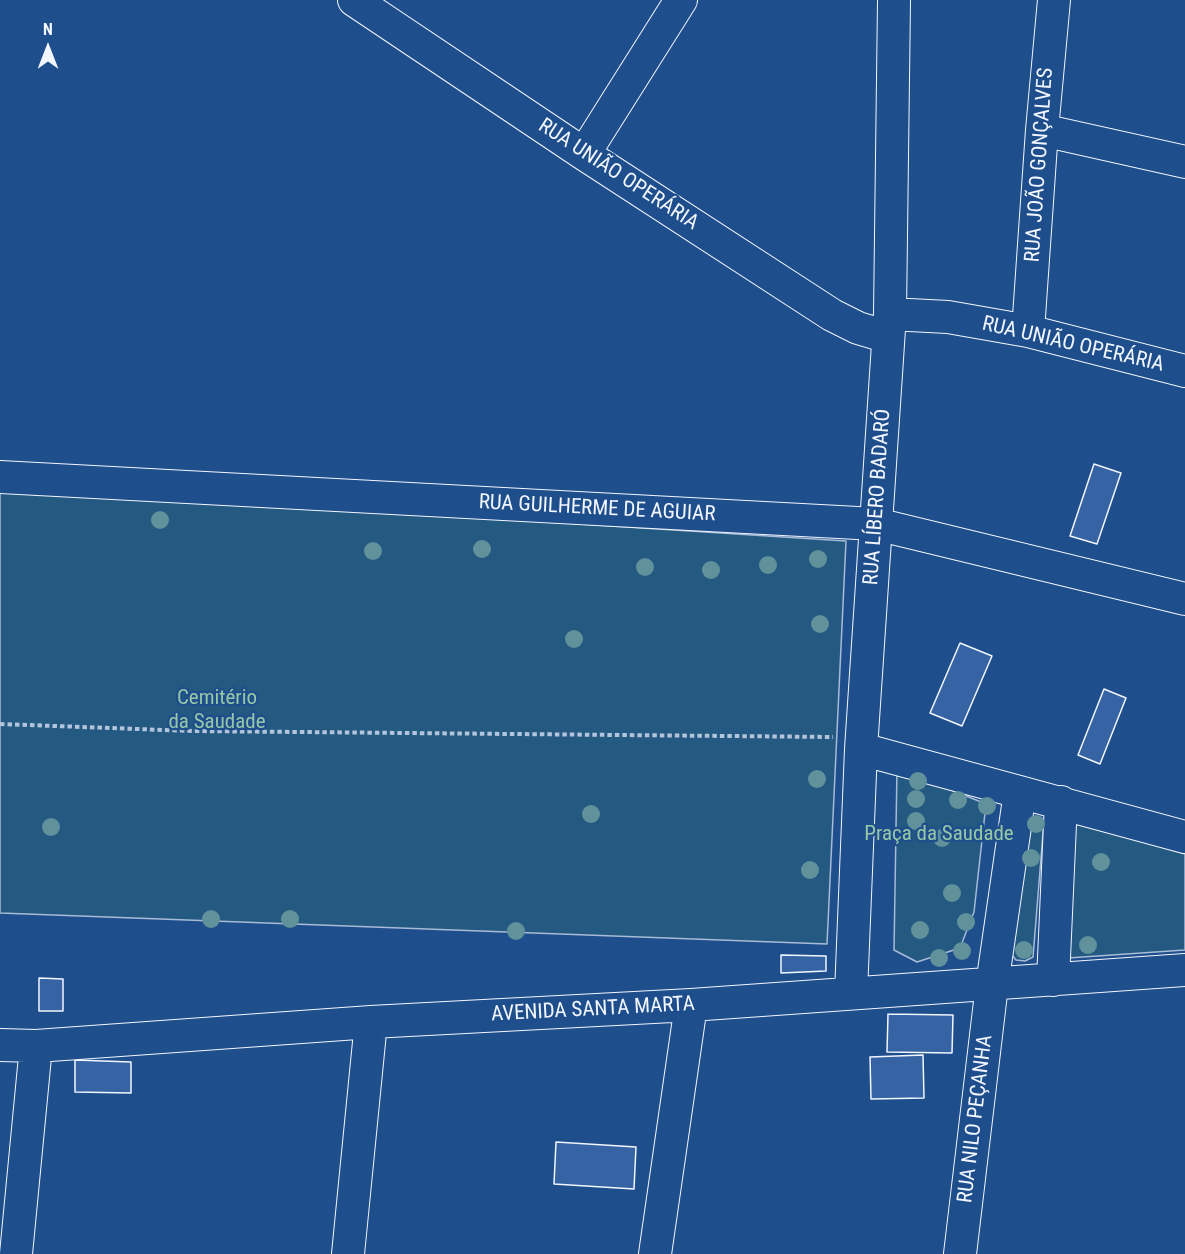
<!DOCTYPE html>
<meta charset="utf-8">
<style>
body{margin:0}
#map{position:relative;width:1185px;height:1254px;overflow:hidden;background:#1f4e8c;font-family:"Roboto Condensed",sans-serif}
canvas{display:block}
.north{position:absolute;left:18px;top:18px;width:60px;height:60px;-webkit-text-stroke:4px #1f4e8c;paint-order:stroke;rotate:0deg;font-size:16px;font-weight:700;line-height:24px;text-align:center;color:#f2f6ff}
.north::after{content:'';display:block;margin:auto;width:21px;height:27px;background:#f2f6ff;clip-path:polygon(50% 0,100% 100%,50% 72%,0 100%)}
</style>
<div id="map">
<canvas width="1185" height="1254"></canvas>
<div class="north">N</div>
</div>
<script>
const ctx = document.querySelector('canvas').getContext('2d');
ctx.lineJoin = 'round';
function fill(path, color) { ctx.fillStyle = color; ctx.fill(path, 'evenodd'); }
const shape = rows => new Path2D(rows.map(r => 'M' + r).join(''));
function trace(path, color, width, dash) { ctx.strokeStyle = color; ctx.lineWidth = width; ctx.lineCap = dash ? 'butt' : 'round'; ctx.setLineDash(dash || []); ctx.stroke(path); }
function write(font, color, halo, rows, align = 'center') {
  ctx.font = font + ' "Roboto Condensed",sans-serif'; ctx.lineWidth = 4.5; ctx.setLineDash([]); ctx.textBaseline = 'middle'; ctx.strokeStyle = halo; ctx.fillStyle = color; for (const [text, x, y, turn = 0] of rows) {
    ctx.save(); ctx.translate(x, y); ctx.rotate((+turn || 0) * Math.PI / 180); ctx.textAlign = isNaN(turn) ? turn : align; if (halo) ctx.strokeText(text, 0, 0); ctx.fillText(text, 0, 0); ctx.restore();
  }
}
const green = shape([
 [0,487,846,541,827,944,0,913,0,487],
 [897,768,986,804,974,912,960,948,917,962,894,950,897,768],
 [1027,816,1040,817,1044,821,1033,957,1025,961,1016,960,1012,955,1027,816],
 [1074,820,1185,854,1185,950,1068,958,1074,820]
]);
const building = shape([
 [1094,464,1121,473,1097,544,1070,536,1094,464],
 [960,643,992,656,962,726,930,713,960,643],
 [1104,689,1126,698,1100,764,1078,755,1104,689],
 [781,955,826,956,826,971,781,973,781,955],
 [39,978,63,979,63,1011,39,1011,39,978],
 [888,1014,953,1015,952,1053,887,1052,888,1014],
 [923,1055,924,1098,871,1099,870,1057,923,1055],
 [75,1060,131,1062,131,1093,75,1092,75,1060],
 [556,1142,636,1147,634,1189,554,1184,556,1142]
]);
const path = shape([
 [0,724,192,731,833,737]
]);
const minor = shape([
 [354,0,584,154,832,315,858,328,888,337],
 [1042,130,1185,162],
 [584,154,681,0],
 [890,314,948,317,1028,331,1185,371],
 [1028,331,1042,130,1054,0],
 [0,477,876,524,1185,599],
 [861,749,1185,837],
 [1053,980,1061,802],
 [851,993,861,749,890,314,894,0],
 [0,1045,36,1046,371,1022,691,1005,1185,970],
 [16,1254,36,1046],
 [348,1254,371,1022],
 [655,1254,691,1005],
 [960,1254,992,985,1020,792]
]);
const trees = [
 [160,520],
 [482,549],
 [373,551],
 [818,559],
 [768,565],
 [645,567],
 [711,570],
 [820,624],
 [574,639],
 [817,779],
 [918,781],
 [916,799],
 [958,800],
 [987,806],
 [591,814],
 [916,821],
 [1036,824],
 [51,827],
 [942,838],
 [1031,858],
 [1101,862],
 [810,870],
 [952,893],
 [211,919],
 [290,919],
 [966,922],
 [920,930],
 [516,931],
 [1088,945],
 [1024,950],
 [962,951],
 [939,958]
];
const streetNames = [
 ["RUA JOÃO GONÇALVES",1040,165,-86],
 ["RUA UNIÃO OPERÁRIA",618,175,33],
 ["RUA UNIÃO OPERÁRIA",1073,345,13],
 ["RUA LÍBERO BADARÓ",878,497,-86],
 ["RUA GUILHERME DE AGUIAR",597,509,3],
 ["AVENIDA SANTA MARTA",593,1010,-3],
 ["RUA NILO PEÇANHA",976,1119,-83]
];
const parkNames = [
 ["Cemitério",217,699],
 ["da Saudade",217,723],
 ["Praça da Saudade",939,835]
];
fill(green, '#245a82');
trace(green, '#a8bbd7', 1.5);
fill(building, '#3563a3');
trace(building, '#f2f6ff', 1.5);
trace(minor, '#f2f6ff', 34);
trace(path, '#b3c4dc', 4, [4.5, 3]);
trace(minor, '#1f4e8c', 32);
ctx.fillStyle = '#61919a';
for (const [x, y] of trees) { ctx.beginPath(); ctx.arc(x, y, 9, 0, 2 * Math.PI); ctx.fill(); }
write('21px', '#f2f6ff', '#1f4e8c', streetNames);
write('21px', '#97c8a6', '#1f4e8c', parkNames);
</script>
